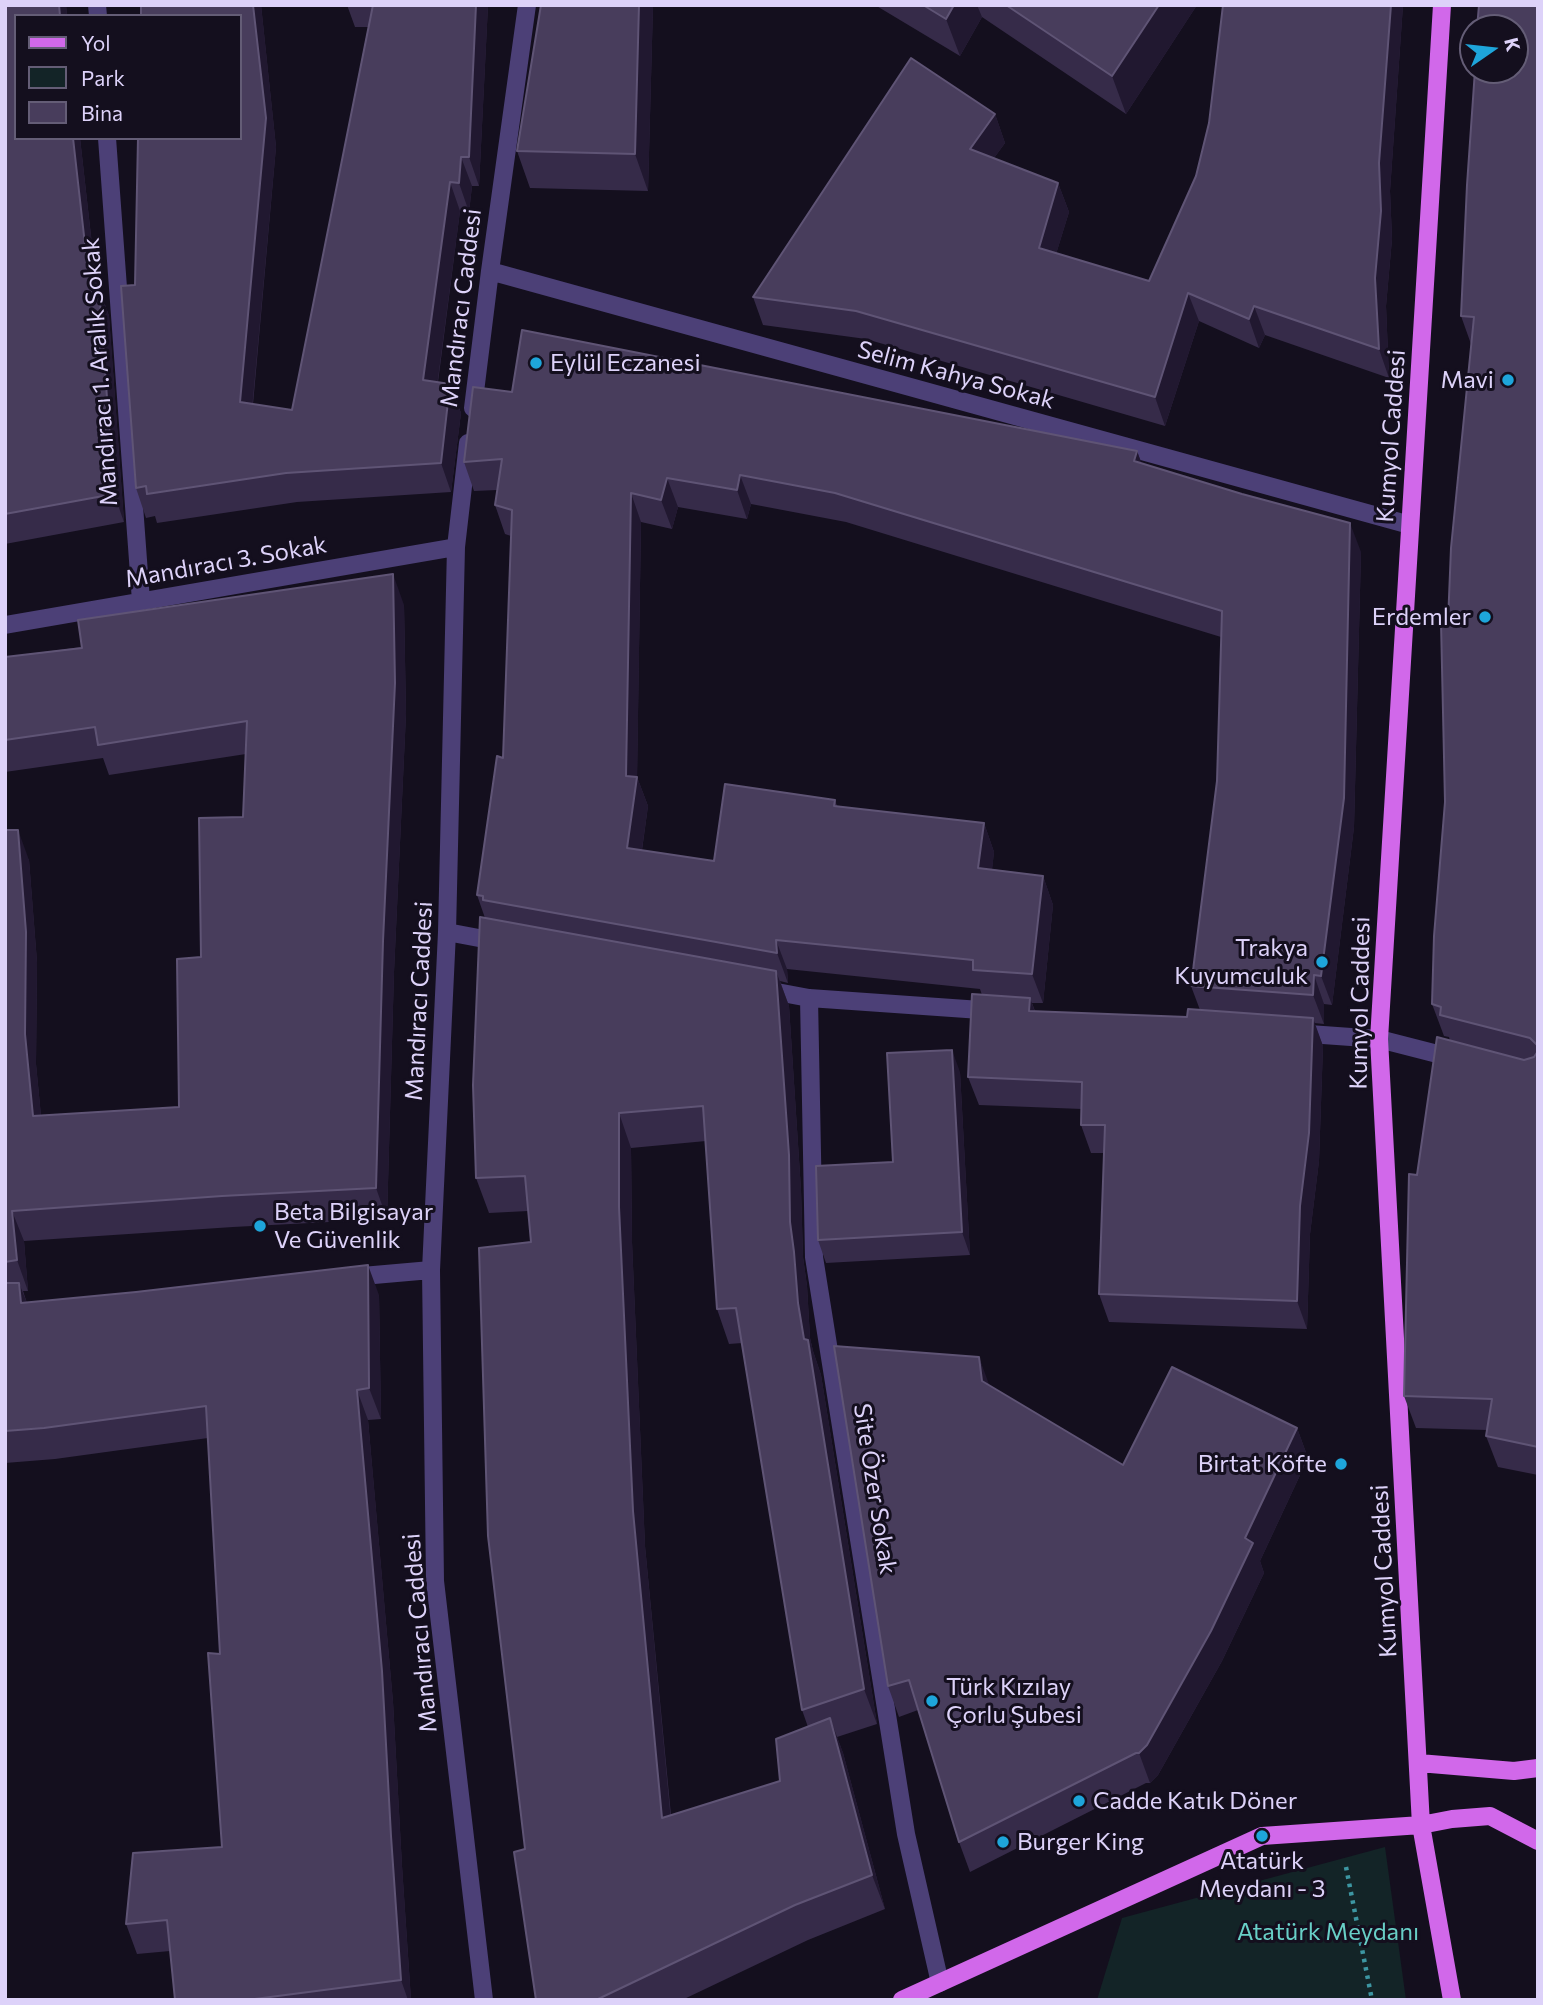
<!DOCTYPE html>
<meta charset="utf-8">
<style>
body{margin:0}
#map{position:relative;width:1543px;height:2005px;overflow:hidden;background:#140f1e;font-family:Commissioner,sans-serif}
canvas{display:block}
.frame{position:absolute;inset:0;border:7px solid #ddd2f9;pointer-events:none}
.legend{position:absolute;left:14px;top:14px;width:228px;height:126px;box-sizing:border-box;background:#140f1e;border:2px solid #645d76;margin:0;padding:9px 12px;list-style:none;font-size:21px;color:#ddd2f9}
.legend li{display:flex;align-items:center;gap:14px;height:35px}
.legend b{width:35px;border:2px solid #645d76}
.north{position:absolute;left:1459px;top:14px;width:70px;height:70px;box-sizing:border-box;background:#140f1e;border:2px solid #645d76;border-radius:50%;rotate:76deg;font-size:19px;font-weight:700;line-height:28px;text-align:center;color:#ddd2f9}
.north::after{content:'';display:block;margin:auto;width:24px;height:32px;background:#1ea5da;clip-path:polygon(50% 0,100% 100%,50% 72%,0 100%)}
</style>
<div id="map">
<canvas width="1543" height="2005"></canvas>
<div class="frame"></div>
<ul class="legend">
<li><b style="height:9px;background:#d168ea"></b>Yol</li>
<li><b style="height:19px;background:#132427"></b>Park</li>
<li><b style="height:19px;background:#483d5c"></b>Bina</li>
</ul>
<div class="north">K</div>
</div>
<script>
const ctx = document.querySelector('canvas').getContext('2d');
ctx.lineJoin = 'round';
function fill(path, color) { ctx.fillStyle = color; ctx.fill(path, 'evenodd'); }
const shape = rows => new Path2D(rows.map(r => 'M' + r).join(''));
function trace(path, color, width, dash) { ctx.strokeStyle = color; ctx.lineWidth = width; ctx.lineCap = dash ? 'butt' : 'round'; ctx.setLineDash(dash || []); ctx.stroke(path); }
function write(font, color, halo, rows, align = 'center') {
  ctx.font = font + ' Commissioner,sans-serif'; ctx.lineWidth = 6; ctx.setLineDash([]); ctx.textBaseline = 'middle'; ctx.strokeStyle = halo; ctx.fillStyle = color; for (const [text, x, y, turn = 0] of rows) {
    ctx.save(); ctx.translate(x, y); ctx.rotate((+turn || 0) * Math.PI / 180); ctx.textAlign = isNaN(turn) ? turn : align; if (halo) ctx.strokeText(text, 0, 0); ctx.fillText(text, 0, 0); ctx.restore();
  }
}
const green = shape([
 [1385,1847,1406,2000,1097,2000,1122,1918]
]);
const path = shape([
 [1346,1867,1372,2000]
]);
const minor = shape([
 [97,5,98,16],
 [107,138,141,601],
 [490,271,1410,525],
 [473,408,490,271,527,5],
 [468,443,456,547,447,932,431,1270,435,1581,484,2000],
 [5,625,456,547],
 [447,932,500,942],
 [761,989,809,998,995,1011],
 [809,998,814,1257,906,1834,940,1983],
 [1295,1033,1379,1039,1457,1059],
 [351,1277,431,1270]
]);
const major = shape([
 [1442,5,1379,1039,1421,1825,1452,2000],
 [1419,1763,1514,1771,1538,1768],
 [902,2000,1262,1836,1421,1825,1452,1819,1490,1816,1538,1841]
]);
const wall = shape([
 [5,5,66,5,67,16,16,138,80,138,97,289,99,288,109,316,124,522,5,544],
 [141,5,261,5,276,147,253,404,292,410,368,27,355,27,347,5,488,5,479,186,472,186,469,212,460,211,438,382,450,384,461,413,451,492,297,502,157,523,155,516,146,518,136,488,135,285],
 [541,5,653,5,648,191,530,188,517,151],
 [875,5,1197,5,1126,114,982,17,960,56],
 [1223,5,1403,5,1390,191,1392,239,1386,306,1389,378,1265,335,1259,348,1199,321,1165,426,866,339,763,325,753,297,995,114,1005,143,994,158,1058,183,1069,212,1056,254,1149,281,1196,176,1209,123],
 [1538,5,1538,1475,1498,1467,1486,1436,1487,1430,1416,1428,1404,1396,1417,1175,1450,1041,1449,1037,1444,1036,1432,1004,1445,802,1448,622,1471,344,1461,316],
 [512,392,1137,451,1141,463,1361,552,1354,827,1332,1005,1324,1004,1324,1024,1314,1023,1323,1046,1319,1161,1310,1234,1307,1329,1109,1322,1099,1294,1104,1153,1091,1153,1081,1125,1082,1109,979,1105,968,1077,982,995,980,989,787,969,788,983,780,981,789,1006,801,1190,803,1257,807,1286,810,1338,813,1351,821,1375,877,1724,837,1737,843,1753,885,1909,808,1940,682,2000,536,2000,525,1849,531,1242,528,1211,489,1213,476,1178,485,918,477,895,503,758,511,536,505,534,495,505,497,490,474,491,464,462],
 [751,504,846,522,1221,637,1217,781,1191,986,1200,1010,1187,1017,1035,1011,1032,1003,1043,1003,1053,905,1043,876,992,869,994,852,984,823,837,806,835,800,714,861,642,850,648,806,637,777,641,522,672,529,678,507,747,519],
 [706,1141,717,1309,729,1344,742,1343,802,1710,808,1727,780,1781,671,1815,645,1546,632,1242,631,1148],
 [404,605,406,714,394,972,387,1219,233,1227,24,1241,28,1291,23,1291,27,1303,379,1295,381,1419,368,1420,393,1702,402,1866,411,2000,175,2000,170,1951,137,1954,126,1924,222,1847,220,1654,208,1438,55,1459,5,1463,5,830,29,860,37,962,36,1064,41,1116,179,1107,201,957,243,817,246,754,109,775,103,758,5,772,5,657],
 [960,1072,970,1255,826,1263,818,1240,893,1162],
 [979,1357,988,1385,1123,1465,1297,1428,1308,1458,1260,1561,1264,1573,1222,1661,1158,1775,1150,1783,1146,1783,970,1872,959,1842,918,1710,899,1717,888,1686]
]);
const shadedWall = shape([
 [59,5,66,5,67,16,60,16],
 [253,5,261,5,276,147,250,431,240,402],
 [476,5,488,5,479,186,469,157],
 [639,5,653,5,648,191,635,154],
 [954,5,977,5,982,17,960,56,946,19],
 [1159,5,1197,5,1126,114,1112,76],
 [1391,5,1403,5,1390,191,1392,239,1386,306,1389,378,1379,349,1375,278,1379,163],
 [995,114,1005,143,980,177,970,149],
 [73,138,80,138,100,317,90,289],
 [461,157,472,186,469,212,459,183],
 [450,182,460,211,434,409,423,380],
 [1058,183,1069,212,1049,277,1039,248],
 [99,288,109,316,124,522,114,494],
 [1188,293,1199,321,1165,426,1155,397],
 [1254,306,1265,335,1259,348,1249,319],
 [450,384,461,413,451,492,441,463],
 [1137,451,1148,480,1134,461],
 [740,475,751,504,747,519,737,490],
 [667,478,678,507,672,529,661,500],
 [631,493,641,522,637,783,637,777,648,806,638,877,627,848,626,776],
 [1350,523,1361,552,1354,827,1332,1005,1321,976],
 [393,574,404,605,406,714,394,972,387,1219,376,1188],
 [984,823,994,852,989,897,978,868],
 [18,830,29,860,37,962,36,1064,44,1147,33,1116,25,1034],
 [1043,876,1053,905,1043,1003,1032,974],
 [776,940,787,969,788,983,777,953],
 [776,971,789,1006,801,1190,803,1257,807,1286,810,1338,813,1351,821,1375,877,1724,864,1689,798,1303,790,1222],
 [1314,975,1324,1004,1324,1024,1313,995],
 [1030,998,1040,1026,1029,1011],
 [1313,1018,1323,1046,1319,1161,1310,1234,1307,1329,1297,1301,1300,1206],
 [952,1050,960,1072,970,1255,962,1232],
 [619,1113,631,1148,632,1242,645,1546,674,1853,662,1818,633,1511,619,1207],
 [12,1211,24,1241,28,1291,17,1260],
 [368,1265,379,1295,381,1419,369,1388],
 [19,1283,31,1313,21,1303],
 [979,1357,990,1387,982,1381],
 [357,1390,368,1420,393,1702,402,1866,411,2000,408,2000,401,1980],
 [1297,1428,1308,1458,1260,1561,1264,1573,1222,1661,1158,1775,1150,1783,1139,1753,1245,1538],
 [830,1718,843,1753,885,1909,872,1875]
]);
const building = shape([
 [5,5,59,5,60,16,16,16,16,138,73,138,90,289,99,288,114,494,5,514,5,5],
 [141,5,253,5,266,118,240,402,292,410,373,5,476,5,469,157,461,157,459,183,450,182,423,380,450,384,441,463,286,473,147,494,146,486,136,488,121,286,135,285,138,138,240,138,240,16,141,16,141,5],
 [541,5,639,5,635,154,517,151,541,5],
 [923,5,954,5,946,19,923,5],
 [1006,5,1159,5,1112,76,1006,5],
 [1223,5,1391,5,1379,163,1381,211,1375,278,1379,349,1254,306,1249,319,1188,293,1155,397,856,311,753,297,911,58,995,114,970,149,1058,183,1039,248,1149,281,1196,176,1209,123,1223,5],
 [1479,5,1538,5,1538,1447,1486,1436,1492,1399,1404,1396,1409,1174,1417,1175,1437,1037,1524,1060,1534,1057,1538,1051,1537,1045,1530,1038,1440,1015,1441,1007,1432,1004,1434,936,1445,802,1441,622,1448,622,1451,548,1474,317,1461,316,1467,185,1475,70,1515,70,1515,28,1477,28,1479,5],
 [522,330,1137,451,1134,461,1242,494,1350,523,1344,798,1321,976,1314,975,1313,995,1191,986,1217,781,1222,611,835,493,740,475,737,490,667,478,661,500,631,493,626,776,637,777,627,848,714,861,725,784,835,800,834,806,984,823,978,868,1043,876,1032,974,973,970,973,960,776,940,777,953,483,900,483,896,477,895,497,756,503,758,512,510,495,505,502,459,464,462,473,387,512,392,522,330],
 [393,574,395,683,383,941,376,1188,222,1196,12,1211,17,1260,5,1262,5,830,18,830,26,932,25,1034,33,1116,179,1107,177,959,201,957,199,818,243,817,247,721,98,745,95,727,5,740,5,657,82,648,78,620,393,574],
 [480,917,776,971,789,1155,790,1222,794,1252,798,1303,804,1339,808,1340,864,1689,802,1710,736,1308,717,1309,703,1106,619,1113,619,1207,633,1511,662,1818,780,1781,776,1739,830,1718,872,1875,795,1905,596,2000,536,2000,514,1852,525,1849,488,1536,479,1248,531,1242,525,1176,476,1178,473,1085,480,917],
 [972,994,1030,998,1029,1011,1187,1017,1188,1009,1313,1018,1309,1133,1300,1206,1297,1301,1099,1294,1105,1125,1081,1125,1082,1082,968,1077,972,994],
 [952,1050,962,1232,818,1240,816,1166,893,1162,887,1053,952,1050],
 [368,1265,369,1388,357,1390,382,1671,391,1836,401,1980,247,2000,175,2000,167,1920,126,1924,133,1853,222,1847,208,1653,220,1654,206,1406,44,1428,5,1431,5,1283,19,1283,21,1303,136,1292,368,1265],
 [834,1346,979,1357,982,1381,1123,1465,1172,1367,1297,1428,1245,1538,1253,1543,1211,1631,1147,1745,1139,1753,1136,1753,959,1842,909,1680,888,1686,834,1346]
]);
const markers = [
 [536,363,7,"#1ea5da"],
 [1508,380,7,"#1ea5da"],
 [1485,617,7,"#1ea5da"],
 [1322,962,7,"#1ea5da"],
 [260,1226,7,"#1ea5da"],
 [1341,1464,7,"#1ea5da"],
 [932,1701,7,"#1ea5da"],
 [1079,1801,7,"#1ea5da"],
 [1262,1836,7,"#1ea5da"],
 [1003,1842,7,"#1ea5da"]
];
const streetNames = [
 ["Mandıracı Caddesi",461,308,-83],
 ["Mandıracı 1. Aralık Sokak",100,372,-94],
 ["Selim Kahya Sokak",956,375,15],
 ["Kumyol Caddesi",1391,436,-86],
 ["Mandıracı 3. Sokak",226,562,-10],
 ["Mandıracı Caddesi",419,1001,-87],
 ["Kumyol Caddesi",1360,1003,-89],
 ["Site Özer Sokak",875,1489,81],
 ["Kumyol Caddesi",1384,1571,-93],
 ["Mandıracı Caddesi",420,1633,-95]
];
const poiNames = [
 ["Eylül Eczanesi",550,363],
 ["Mavi",1494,380,"right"],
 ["Erdemler",1471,617,"right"],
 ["Trakya",1308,948,"right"],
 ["Kuyumculuk",1308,976,"right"],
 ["Beta Bilgisayar",274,1212],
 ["Ve Güvenlik",274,1240],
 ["Birtat Köfte",1327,1464,"right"],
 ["Türk Kızılay",946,1687],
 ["Çorlu Şubesi",946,1715],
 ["Cadde Katık Döner",1093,1801],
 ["Burger King",1017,1842],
 ["Atatürk",1262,1861,"center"],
 ["Meydanı - 3",1262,1889,"center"]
];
const parkNames = [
 ["Atatürk Meydanı",1328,1932]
];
fill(green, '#132427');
trace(path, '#3d96a2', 4.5, [3.5, 5]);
trace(minor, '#4c4077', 18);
trace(major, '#d168ea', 18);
fill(wall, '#362b49');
fill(shadedWall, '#211830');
fill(building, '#483d5c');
trace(building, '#5f5475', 2);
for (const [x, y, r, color] of markers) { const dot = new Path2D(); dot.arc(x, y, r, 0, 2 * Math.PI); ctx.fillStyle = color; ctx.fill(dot); trace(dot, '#140f1e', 2.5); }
write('24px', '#ddd2f9', '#140f1e', streetNames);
write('24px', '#ddd2f9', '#140f1e', poiNames, 'left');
write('24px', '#68cfc7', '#140f1e', parkNames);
</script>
